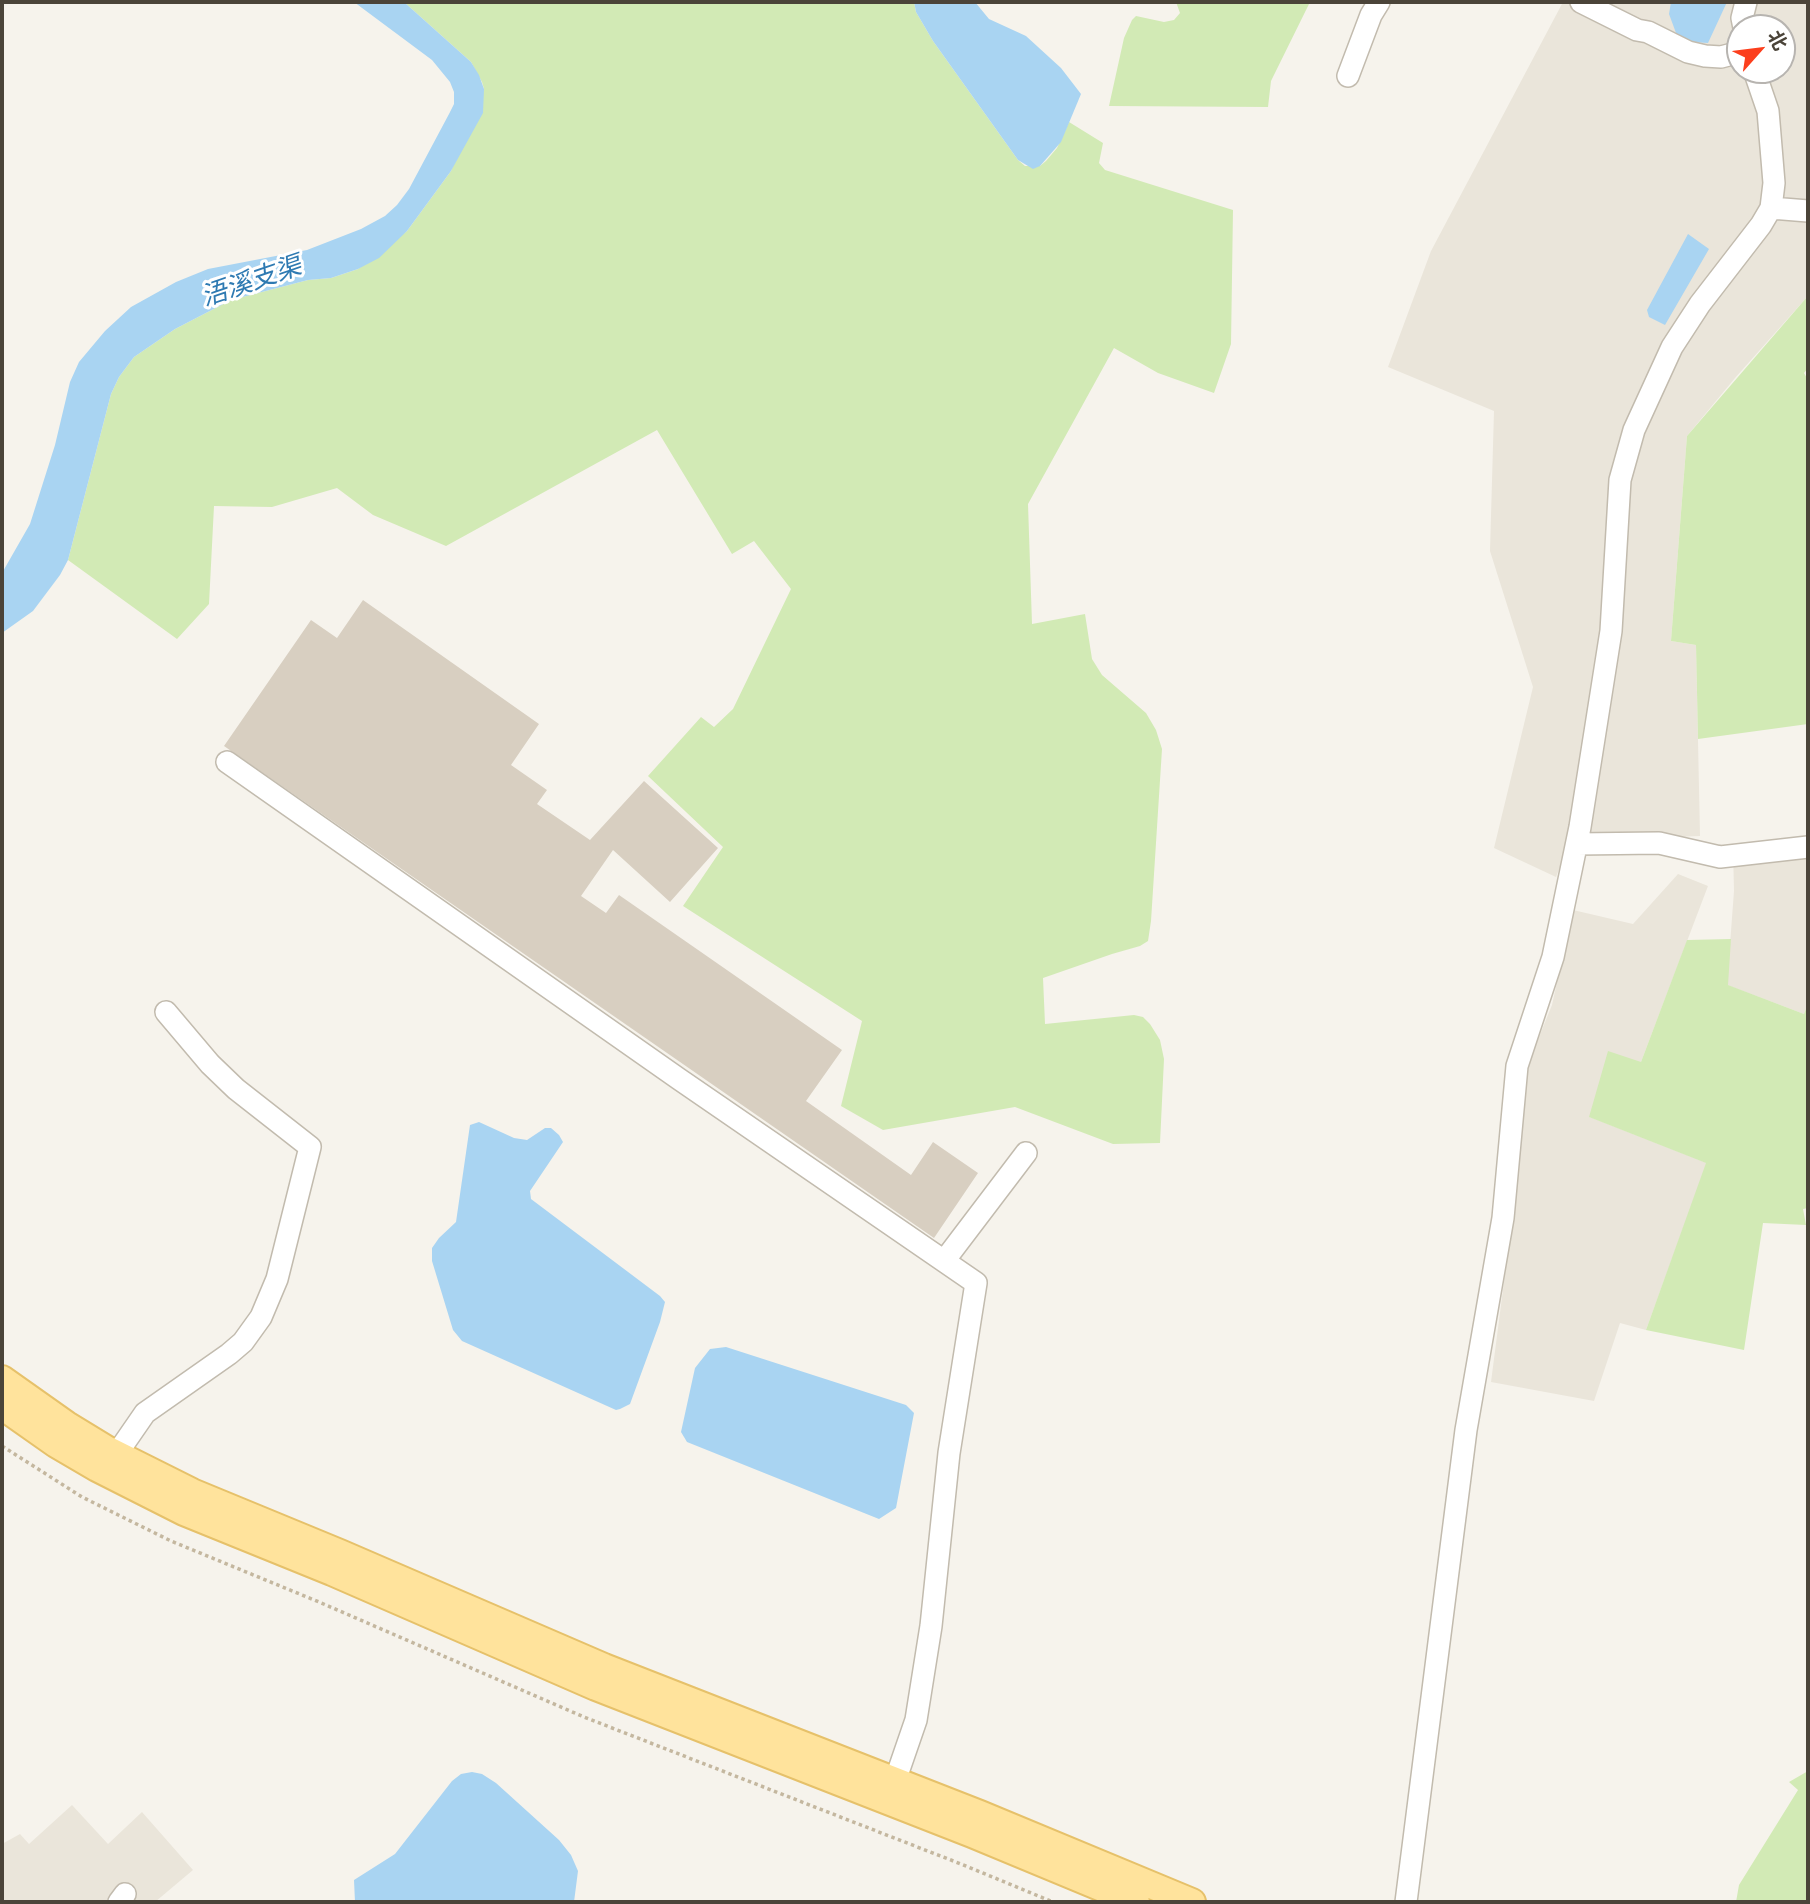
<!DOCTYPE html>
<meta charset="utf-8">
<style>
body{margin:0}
#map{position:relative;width:1810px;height:1904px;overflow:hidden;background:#f6f3ec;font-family:"Exo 2","Noto Sans SC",sans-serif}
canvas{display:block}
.frame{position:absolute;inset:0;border:4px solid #4b4439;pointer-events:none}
.north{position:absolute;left:1726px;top:14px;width:70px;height:70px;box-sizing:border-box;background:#fff;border:2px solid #b7b4b0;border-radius:50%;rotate:62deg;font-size:19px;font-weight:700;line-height:28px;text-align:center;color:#4b4439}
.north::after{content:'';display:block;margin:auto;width:24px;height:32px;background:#fc3f1d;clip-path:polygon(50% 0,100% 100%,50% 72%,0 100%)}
</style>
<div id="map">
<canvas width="1810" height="1904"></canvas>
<div class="frame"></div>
<div class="north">北</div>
</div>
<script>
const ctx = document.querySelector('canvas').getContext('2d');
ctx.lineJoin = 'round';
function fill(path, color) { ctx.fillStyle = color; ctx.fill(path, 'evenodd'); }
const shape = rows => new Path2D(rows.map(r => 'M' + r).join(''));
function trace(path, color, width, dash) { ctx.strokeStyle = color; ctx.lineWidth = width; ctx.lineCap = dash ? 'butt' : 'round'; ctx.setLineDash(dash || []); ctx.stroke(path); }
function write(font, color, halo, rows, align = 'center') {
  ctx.font = font + ' "Exo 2","Noto Sans SC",sans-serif'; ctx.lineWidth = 6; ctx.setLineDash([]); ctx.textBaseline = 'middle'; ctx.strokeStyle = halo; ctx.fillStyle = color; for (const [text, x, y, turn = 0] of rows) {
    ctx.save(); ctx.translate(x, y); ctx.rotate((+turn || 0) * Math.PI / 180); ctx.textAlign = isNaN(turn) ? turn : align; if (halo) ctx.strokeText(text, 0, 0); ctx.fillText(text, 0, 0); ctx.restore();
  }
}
const residential = shape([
 [1563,2,1808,2,1808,298,1807,297,1735,378,1687,436,1671,641,1696,645,1700,836,1570,841,1556,877,1494,848,1533,687,1490,551,1494,411,1388,367,1431,251],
 [1740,28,1782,28,1782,70,1740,70],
 [1808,840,1808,1003,1804,1014,1727,985,1734,891,1733,849],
 [1678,874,1708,886,1641,1062,1590,1117,1707,1163,1646,1330,1620,1323,1594,1401,1491,1382,1515,1197,1526,1069,1552,1005,1573,910,1633,924],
 [72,1805,108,1844,142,1812,193,1870,155,1902,2,1902,2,1844,20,1834,29,1844]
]);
const green = shape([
 [404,2,914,2,916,12,933,41,1018,160,1025,166,1040,166,1046,161,1057,148,1069,122,1103,143,1099,163,1105,170,1233,210,1231,344,1214,393,1158,373,1114,348,1028,504,1032,624,1085,614,1092,659,1102,675,1146,713,1156,730,1162,749,1151,921,1148,941,1140,946,1112,954,1043,978,1045,1024,1134,1015,1143,1017,1150,1024,1160,1040,1164,1059,1160,1143,1113,1144,1015,1107,883,1130,841,1106,862,1021,683,906,723,847,648,776,701,717,714,727,733,709,791,589,754,541,732,554,657,430,446,546,373,515,337,488,272,507,214,506,209,604,177,639,68,560,111,394,119,377,134,357,175,329,231,300,308,280,331,278,358,269,407,231,451,171,484,89,482,82,471,62],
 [1176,2,1310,2,1271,81,1268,107,1109,106,1124,38,1132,20,1136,16,1164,22,1174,20,1180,13],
 [1807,297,1808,368,1804,373,1808,380,1808,724,1698,739,1696,645,1671,641,1687,436],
 [1731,939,1728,985,1804,1014,1808,1003,1808,1208,1803,1209,1806,1225,1763,1223,1744,1350,1646,1330,1706,1163,1589,1117,1608,1051,1641,1062,1687,940],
 [1808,1771,1808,1902,1736,1902,1739,1885,1798,1790,1789,1782]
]);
const water = shape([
 [354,2,404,2,471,62,479,75,484,89,483,113,451,171,407,231,379,258,358,269,331,278,308,280,231,300,175,329,134,357,119,377,111,394,68,560,60,575,33,611,2,633,2,573,30,524,55,445,70,382,79,362,105,331,131,307,176,282,208,269,307,250,361,229,385,216,397,205,409,189,449,114,454,104,454,92,450,82,432,60],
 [914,2,975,2,989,19,1026,36,1061,68,1081,94,1061,142,1040,166,1033,169,1018,160,933,41,916,12],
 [1671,2,1727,2,1708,43,1679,41,1669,14],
 [1688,234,1709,249,1665,325,1649,317,1647,310],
 [479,1122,514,1138,527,1140,545,1128,551,1128,559,1135,563,1142,530,1191,531,1199,660,1296,665,1302,660,1322,630,1404,620,1409,616,1410,462,1341,453,1330,432,1261,432,1248,439,1238,456,1222,470,1125],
 [726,1347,906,1405,914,1413,896,1508,879,1519,687,1442,681,1432,695,1368,710,1349],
 [472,1772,482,1774,496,1783,559,1840,571,1855,578,1871,574,1902,355,1902,354,1880,395,1854,452,1781,461,1774]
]);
const building = shape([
 [363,600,539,724,511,765,547,790,537,804,590,840,644,781,718,848,670,902,613,850,581,896,606,913,619,895,842,1050,806,1101,911,1175,933,1142,978,1173,934,1238,224,746,311,620,337,638]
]);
const path = shape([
 [2,1446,82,1497,171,1541,319,1602,584,1717,961,1864,1053,1902]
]);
const minor = shape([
 [1581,2,1637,30,1648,32,1688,52,1705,56,1721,57,1740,52],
 [1744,28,1742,18,1746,2],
 [1348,76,1371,15,1379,2],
 [1771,208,1808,211],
 [227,762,679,1079,976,1283,949,1453,931,1626,916,1720,895,1781],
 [1577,844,1659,843,1720,857,1808,847],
 [944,1261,1026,1153],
 [116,1455,145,1413,229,1354,243,1342,261,1317,277,1279,310,1147,236,1089,210,1064,166,1012],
 [119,1902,125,1894],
 [1406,1902,1466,1430,1503,1218,1517,1066,1553,957,1580,827,1611,631,1620,480,1634,430,1672,347,1700,304,1761,225,1771,208,1774,183,1768,111,1754,70]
]);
const major = shape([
 [2,1379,67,1425,108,1450,192,1492,340,1553,604,1667,980,1814,1192,1902],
 [2,1406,56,1444,97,1468,184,1512,332,1572,596,1687,972,1834,1136,1902]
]);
const waterNames = [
 ["浯溪支渠",251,281,-19]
];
fill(residential, '#eae5da');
fill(green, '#d2eab5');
fill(water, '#a9d4f2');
fill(building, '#d8cfc1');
trace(minor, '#c2bbae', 24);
trace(major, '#e6c16a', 30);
trace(path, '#c4b79f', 3.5, [3.5, 3.5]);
trace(minor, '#fff', 21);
trace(major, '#ffe39c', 26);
write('italic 26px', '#2e7ab2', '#fff', waterNames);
</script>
